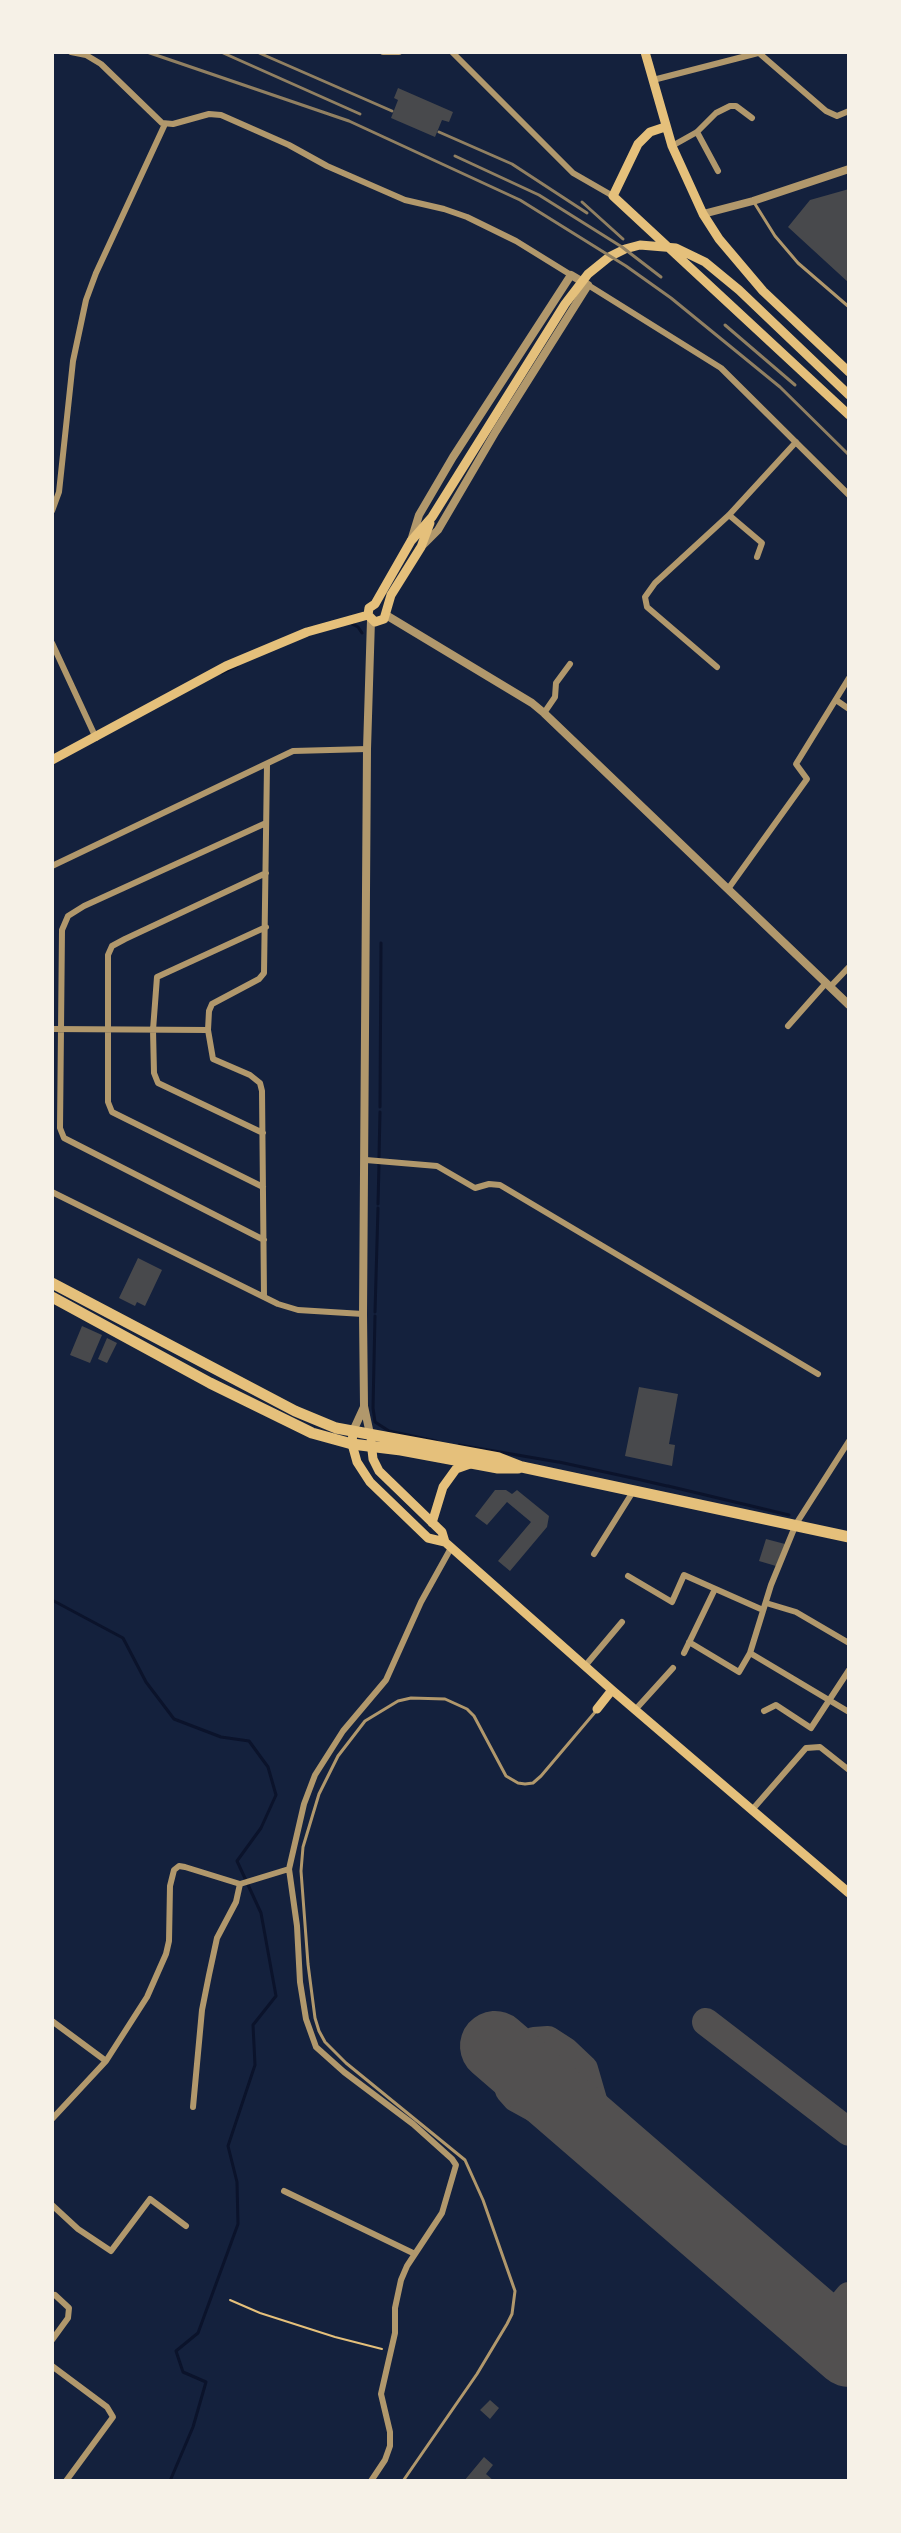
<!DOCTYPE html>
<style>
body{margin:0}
#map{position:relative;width:901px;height:2533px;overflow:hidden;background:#14213d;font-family:"DejaVu Sans",sans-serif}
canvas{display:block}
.frame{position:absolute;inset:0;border:54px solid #f6f1e7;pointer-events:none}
</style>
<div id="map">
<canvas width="901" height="2533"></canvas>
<div class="frame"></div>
</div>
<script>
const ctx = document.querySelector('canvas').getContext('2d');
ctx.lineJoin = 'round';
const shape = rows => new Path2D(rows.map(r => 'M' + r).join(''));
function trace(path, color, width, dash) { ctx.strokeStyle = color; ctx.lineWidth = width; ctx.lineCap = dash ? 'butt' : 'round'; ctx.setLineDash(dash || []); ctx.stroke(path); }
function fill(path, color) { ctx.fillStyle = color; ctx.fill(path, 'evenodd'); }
const stream = shape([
 [352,624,358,627,362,633],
 [222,673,237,666],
 [380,1107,381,943],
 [379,1157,380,1112],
 [378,1204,379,1164],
 [375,1312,378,1208],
 [375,1316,373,1408,375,1422,389,1431,436,1441],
 [459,1445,558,1462],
 [559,1462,637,1479],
 [637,1479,667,1486],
 [668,1486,789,1515],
 [52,1600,123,1638,146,1682,174,1719,221,1737,249,1741,268,1767,276,1795,261,1828,237,1861,261,1913,276,1996,253,2025,255,2065,228,2146,237,2182,238,2224,198,2333,176,2351,183,2372,206,2382,193,2427,170,2481]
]);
const taxiway = shape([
 [706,2022,849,2132],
 [605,2141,584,2069,565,2051,548,2040,534,2041,519,2051,512,2060,507,2081,509,2090,516,2098,536,2109,562,2112,573,2117,612,2147],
 [849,2296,844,2302,839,2321,849,2351],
 [798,2308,822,2317,829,2317,844,2302]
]);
const runway = shape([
 [495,2046,849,2352]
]);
const building = shape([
 [398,88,453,112,449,122,442,120,435,137,391,118,398,100,394,98],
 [849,189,849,283,788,227,810,200],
 [138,1258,162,1270,145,1306,137,1302,135,1306,119,1298],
 [82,1326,102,1335,90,1363,70,1355],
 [107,1338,117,1343,107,1363,98,1359],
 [639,1387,678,1394,669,1444,675,1445,672,1466,625,1456],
 [495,1490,506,1490,512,1494,517,1490,549,1516,547,1527,510,1571,498,1561,531,1522,507,1502,487,1525,475,1516],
 [766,1539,785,1544,776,1566,759,1561],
 [490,2400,499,2408,490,2419,480,2410],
 [484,2457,493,2465,486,2474,494,2481,464,2481]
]);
const path = shape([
 [230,2300,260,2313,335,2337,382,2349]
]);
const service = shape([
 [755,204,775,236,798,263,849,307],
 [403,2481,477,2374,507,2324,512,2314,515,2291,483,2200,465,2160,346,2063,325,2042,319,2031,315,2018,308,1964,301,1871,303,1847,319,1794,338,1756,365,1721,398,1701,411,1698,445,1699,467,1709,474,1716,506,1776,518,1783,525,1784,533,1783,541,1776,596,1711]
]);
const minor = shape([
 [71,52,86,55,101,64,162,123,173,124,209,114,221,115,289,145,327,166,405,200,444,209,467,217,516,241,571,275],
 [383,52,399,52],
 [452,52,573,173,613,196],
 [759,53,826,111,837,116,849,111],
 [653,80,762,52],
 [697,132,718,171],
 [672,146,697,132,716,113,730,106,736,106,752,118],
 [588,285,721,368,849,495],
 [52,511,59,492,73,361,86,300,96,273,165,124],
 [729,515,762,543,757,557],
 [52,643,96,738],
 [717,667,647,607,645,597,655,583,729,515,796,442],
 [836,700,849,709],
 [544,713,555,697,556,683,570,664],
 [52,866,293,751,367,749],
 [728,889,807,779,796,764,849,678],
 [830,987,849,967],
 [788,1026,826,983],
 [52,1029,208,1030],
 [263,1133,158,1083,154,1073,153,1030,157,977,266,927],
 [366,1160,437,1166,475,1188,489,1184,500,1185,818,1374],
 [263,1187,112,1112,108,1102,108,955,112,946,125,939,266,873],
 [52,1192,278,1304,298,1310,363,1314],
 [264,1240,64,1138,60,1128,62,930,68,916,84,906,266,823],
 [264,1297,262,1091,260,1083,250,1075,213,1059,208,1030,209,1011,212,1004,259,979,264,973,267,765],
 [849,1441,796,1524,771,1585,750,1653,849,1712],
 [594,1554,634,1490],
 [628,1576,672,1602,684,1575,763,1610],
 [766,1603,796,1612,849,1643],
 [689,1642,739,1672,750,1653],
 [684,1653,715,1589],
 [585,1666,622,1622],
 [635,1710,673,1668],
 [764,1711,776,1705,811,1728,849,1670],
 [752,1810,806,1748,820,1747,849,1770],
 [52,2021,106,2061],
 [193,2107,202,2010,209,1975,217,1938,236,1902,240,1884],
 [52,2119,106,2061,147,1997,166,1954,169,1941,170,1886,174,1870,179,1866,185,1867,240,1884,289,1869],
 [284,2191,415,2254],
 [52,2205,78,2229,111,2251,150,2199,186,2226],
 [52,2340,68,2318,69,2308,55,2295],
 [52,2366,107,2407,113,2417,66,2481],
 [371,2481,385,2460,390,2446,390,2432,381,2394,395,2333,395,2308,401,2280,407,2266,442,2213,456,2165,452,2159,413,2124,344,2072,316,2047,306,2019,300,1982,297,1926,289,1869,304,1804,315,1775,343,1731,386,1680,421,1602,451,1548]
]);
const tertiary = shape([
 [703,214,753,201,849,169],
 [411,541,419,515,453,457,571,275,588,285,496,431,438,530,421,547],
 [386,615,532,703,544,713,849,1005],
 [353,1431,364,1407],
 [370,1434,364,1406,363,1314,367,749,371,620]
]);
const secondary = shape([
 [645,52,672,146,703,214,719,239,763,291,849,372],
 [665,127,650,132,638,144,613,196,849,415],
 [368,615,369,608,375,604,411,541,432,517,565,304,588,274,609,257,625,249,640,245,676,248,705,262,739,290,849,395],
 [368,615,375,622,384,619,391,595,421,547,430,523],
 [52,760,226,666,307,632,368,615],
 [353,1431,352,1444,357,1462,370,1482,428,1538,445,1542],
 [371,1441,373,1459,379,1471,442,1532,445,1542,612,1690,849,1893],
 [432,1523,443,1487,456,1469,470,1464],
 [597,1709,612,1690]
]);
const trunk = shape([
 [52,1283,295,1411,336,1428,499,1458,522,1467,849,1537],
 [52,1297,210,1383,312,1433,352,1444,401,1450,498,1468,518,1468]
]);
const rail = shape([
 [147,52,349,121,520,200,626,266,671,298,780,387,849,455],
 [221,52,360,114],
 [257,52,392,111],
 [439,132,512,164,587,213],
 [455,156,539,195,622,247,661,277],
 [582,202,623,239],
 [725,325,795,385]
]);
trace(stream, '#0b132b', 3);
trace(taxiway, '#525050', 28);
trace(runway, '#525050', 70);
fill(building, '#48494c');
trace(path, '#e5c07b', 2);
trace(service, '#b1986c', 3);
trace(minor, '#b1986c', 6);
trace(tertiary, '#b1986c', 8);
trace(secondary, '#e5c07b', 9);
trace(trunk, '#e5c07b', 11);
trace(rail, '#918062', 3);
</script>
